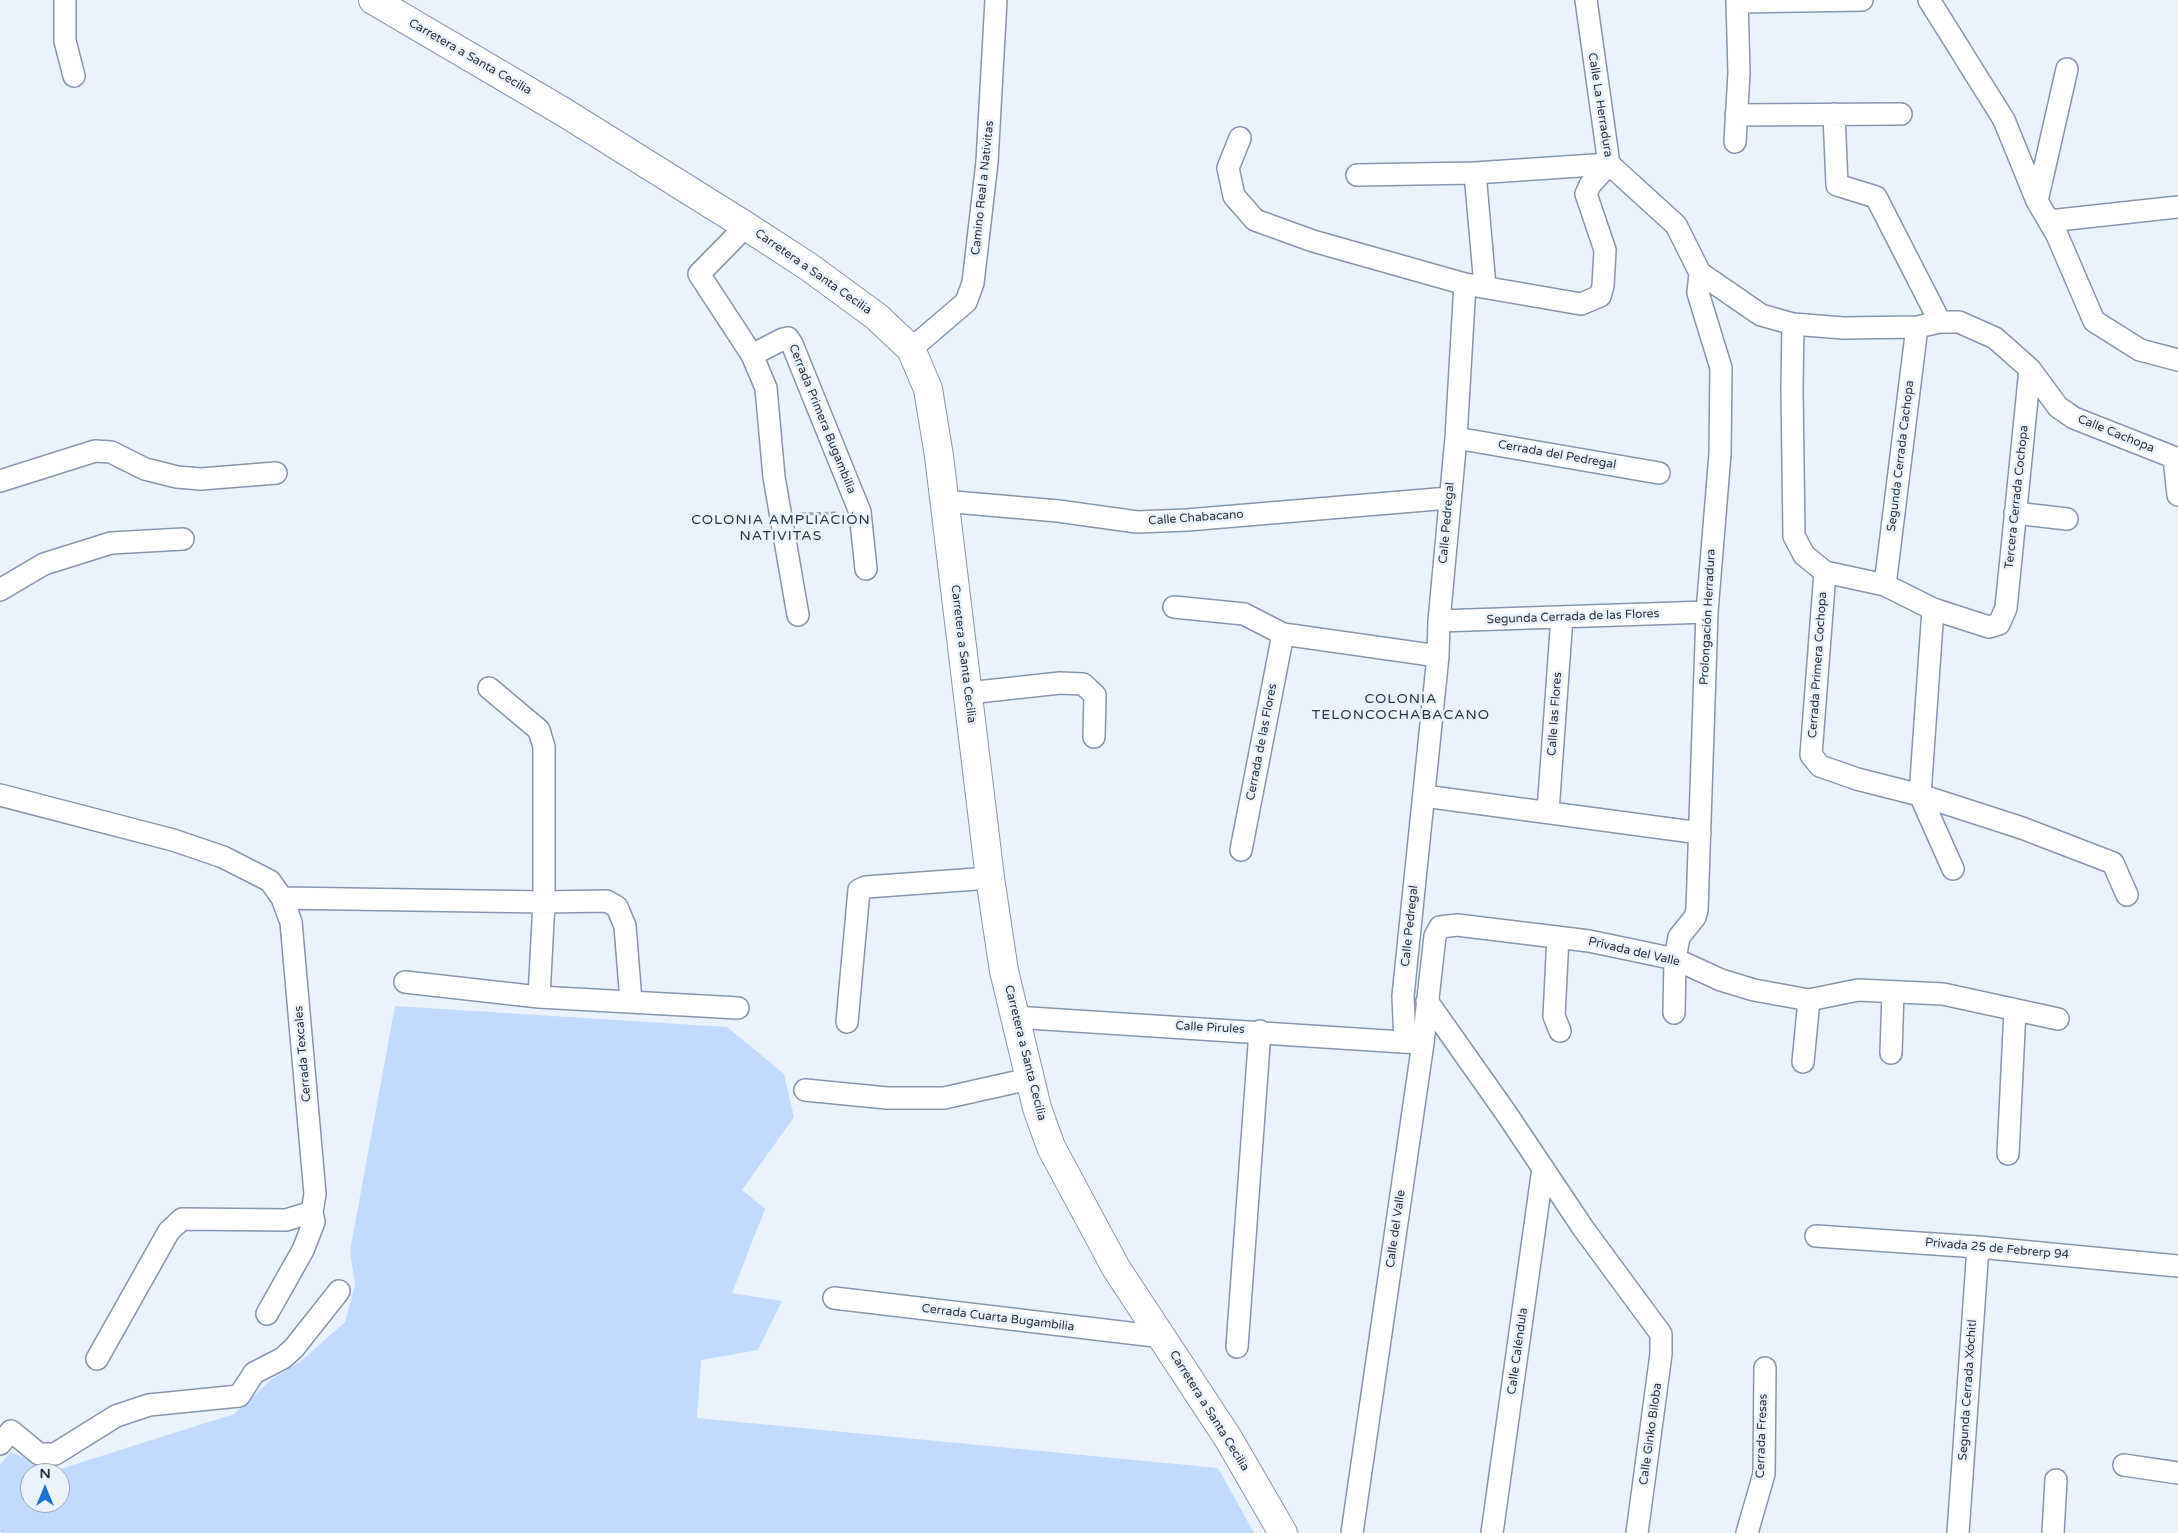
<!DOCTYPE html>
<meta charset="utf-8">
<style>
body{margin:0}
#map{position:relative;width:2178px;height:1533px;overflow:hidden;background:#eaf2fc;font-family:"Varela Round",sans-serif}
canvas{display:block}
.north{position:absolute;left:20px;top:1463px;width:50px;height:50px;box-sizing:border-box;background:#eaf2fc;border:1px solid #9ea6b0;border-radius:50%;rotate:0deg;font-size:14px;font-weight:700;line-height:20px;text-align:center;color:#2c333d}
.north::after{content:'';display:block;margin:auto;width:18px;height:22px;background:#1e70db;clip-path:polygon(50% 0,100% 100%,50% 72%,0 100%)}
</style>
<div id="map">
<canvas width="2178" height="1533"></canvas>
<div class="north">N</div>
</div>
<script>
const ctx = document.querySelector('canvas').getContext('2d');
ctx.lineJoin = 'round';
function fill(path, color) { ctx.fillStyle = color; ctx.fill(path, 'evenodd'); }
const shape = rows => new Path2D(rows.map(r => 'M' + r).join(''));
function trace(path, color, width, dash) { ctx.strokeStyle = color; ctx.lineWidth = width; ctx.lineCap = dash ? 'butt' : 'round'; ctx.setLineDash(dash || []); ctx.stroke(path); }
function write(font, color, halo, rows, align = 'center') {
  ctx.font = font + ' "Varela Round",sans-serif'; ctx.lineWidth = 5; ctx.setLineDash([]); ctx.textBaseline = 'middle'; ctx.strokeStyle = halo; ctx.fillStyle = color; for (const [text, x, y, turn = 0] of rows) {
    ctx.save(); ctx.translate(x, y); ctx.rotate((+turn || 0) * Math.PI / 180); ctx.textAlign = isNaN(turn) ? turn : align; if (halo) ctx.strokeText(text, 0, 0); ctx.fillText(text, 0, 0); ctx.restore();
  }
}
const green = shape([
 [395,1006,727,1027,784,1074,794,1117,742,1190,765,1209,732,1293,782,1301,758,1350,701,1360,697,1418,1218,1468,1254,1533,3,1533,0,1531,0,1465,11,1452,54,1471,234,1414,272,1379,300,1362,345,1322,355,1284,350,1251],
 [30,1473,60,1473,60,1503,30,1503]
]);
const path = shape([
 [801,514,837,513]
]);
const street = shape([
 [65,0,65,41,74,76],
 [1586,0,1609,164,1676,225,1700,273,1761,315,1793,324,1843,328,1917,327,1940,322,1959,322,1995,338,2030,369,2058,407,2074,418,2178,459],
 [1929,0,2004,120,2037,201,2057,235,2094,321,2140,350,2178,360],
 [1737,2,1862,0],
 [1834,114,1837,185,1876,197,1940,322],
 [1736,115,1901,114],
 [1240,138,1228,168,1234,196,1255,220,1313,241,1465,284],
 [1735,142,1739,73,1737,0],
 [1475,173,1485,286],
 [1357,175,1475,173,1609,164],
 [2037,201,2067,69],
 [2049,221,2178,207],
 [746,226,699,274,752,355,766,388,774,477,798,615],
 [1793,324,1792,389,1794,536,1804,555,1825,572,1811,755,1820,766,1857,779,1920,795,2022,828,2113,863,2127,895],
 [911,349,966,302,973,283,987,162,996,0],
 [752,355,783,339,788,338,792,344,860,512,866,569],
 [1456,438,1659,473],
 [2174,458,2178,495],
 [0,481,95,451,111,452,145,469,177,477,201,479,276,473],
 [943,501,1058,511,1137,522,1187,520,1449,498],
 [2015,513,2067,519],
 [1825,572,1885,585,1933,609,1989,627,1999,624,2006,608,2030,369],
 [1885,585,1917,327],
 [0,590,44,564,111,543,183,539],
 [1174,607,1244,614,1283,634,1438,656],
 [1933,609,1920,795,1953,869],
 [1439,621,1707,612],
 [489,688,539,730,544,747,544,902,607,901,617,907,625,926,631,1001],
 [968,693,1060,683,1083,684,1095,695,1094,737],
 [0,795,173,840,223,857,270,881,282,898,291,922,315,1194,312,1212,314,1222,303,1250,267,1314],
 [1424,796,1700,833],
 [1548,811,1562,617],
 [1241,850,1283,634],
 [282,898,544,902,539,997],
 [1558,937,1554,1016,1560,1031],
 [405,982,539,997,738,1008],
 [1427,1001,1506,1113,1583,1228,1661,1334,1661,1354,1637,1533],
 [1674,1013,1675,959,1679,937,1695,917,1697,910,1707,612,1720,454,1721,368,1698,293,1700,273],
 [1014,1017,1418,1043],
 [847,1022,859,890,866,887,990,878],
 [1405,1042,1403,996,1438,656,1439,621,1456,438,1465,284,1581,304,1600,296,1603,286,1605,250,1586,194,1590,185,1609,164],
 [1891,1053,1893,992],
 [1803,1062,1809,1000],
 [805,1090,887,1098,944,1098,1029,1079],
 [2008,1154,2015,1010],
 [1816,1236,1978,1247,2178,1266],
 [834,1298,1163,1337],
 [1237,1347,1260,1031],
 [97,1359,169,1231,182,1219,286,1220,312,1212],
 [0,1444,11,1431,39,1454,55,1454,116,1416,149,1405,239,1396,254,1373,283,1358,294,1348,339,1291],
 [2124,1465,2178,1473],
 [1352,1533,1423,1043,1435,936,1440,927,1457,925,1589,941,1675,959,1721,980,1754,990,1809,1000,1858,990,1943,994,2058,1019],
 [1492,1533,1543,1168],
 [1747,1533,1764,1474,1765,1368],
 [1958,1533,1978,1247],
 [2053,1533,2056,1480]
]);
const secondary = shape([
 [373,0,562,111,746,226,809,267,877,317,911,349,928,389,939,456,990,878,1004,971,1037,1108,1051,1147,1116,1268,1228,1438,1283,1533]
]);
const streetNames = [
 ["Carretera a Santa Cecilia",470,57,30],
 ["Calle La Herradura",1600,105,81],
 ["Camino Real a Nativitas",983,188,-84],
 ["Carretera a Santa Cecilia",813,272,35],
 ["Cerrada Primera Bugambilia",822,419,68],
 ["Calle Cachopa",2116,434,22],
 ["Cerrada del Pedregal",1557,455,10],
 ["Segunda Cerrada Cachopa",1901,456,-83],
 ["Tercera Cerrada Cochopa",2017,497,-84],
 ["Calle Chabacano",1196,518,-4],
 ["Calle Pedregal",1447,523,-85],
 ["Segunda Cerrada de las Flores",1573,617,-2],
 ["Prolongación Herradura",1708,617,-87],
 ["Carretera a Santa Cecilia",963,654,83],
 ["Cerrada Primera Cochopa",1818,665,-86],
 ["Calle las Flores",1555,714,-86],
 ["Cerrada de las Flores",1262,742,-79],
 ["Calle Pedregal",1410,926,-84],
 ["Privada del Valle",1634,952,13],
 ["Calle Pirules",1210,1028,3],
 ["Carretera a Santa Cecilia",1025,1053,76],
 ["Cerrada Texcales",303,1054,-95],
 ["Calle del Valle",1396,1229,-82],
 ["Privada 25 de Febrerp 94",1997,1249,5],
 ["Cerrada Cuarta Bugambilia",998,1318,7],
 ["Calle Caléndula",1518,1351,-82],
 ["Segunda Cerrada Xóchitl",1968,1390,-86],
 ["Carretera a Santa Cecilia",1209,1411,58],
 ["Calle Ginko Biloba",1651,1434,-82],
 ["Cerrada Fresas",1762,1436,-88]
];
const neighbourhoodNames = [
 ["COLONIA AMPLIACIÓN",781,520],
 ["NATIVITAS",781,536],
 ["COLONIA",1401,699],
 ["TELONCOCHABACANO",1401,715]
];
fill(green, '#c2dafd');
trace(street, '#8696ae', 24);
trace(secondary, '#8696ae', 30);
trace(path, '#99a0aa', 3, [5, 2.5]);
trace(street, '#fff', 21);
trace(secondary, '#fff', 28);
write('12px', '#2c333d', '#eaf2fc', streetNames);
ctx.letterSpacing = '1px';
write('14px', '#273548', '#eaf2fc', neighbourhoodNames);
ctx.letterSpacing = '0px';
</script>
